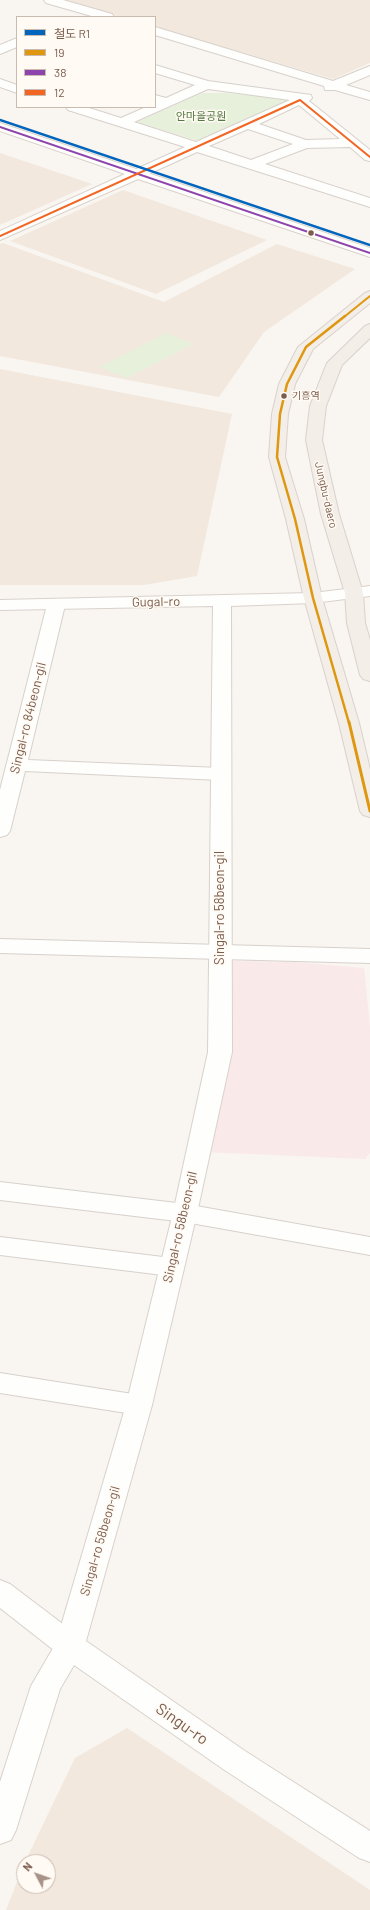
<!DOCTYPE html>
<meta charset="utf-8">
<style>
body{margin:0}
#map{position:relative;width:370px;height:1910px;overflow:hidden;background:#f9f5f0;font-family:Barlow,"Noto Sans KR",sans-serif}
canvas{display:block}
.legend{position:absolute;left:16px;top:16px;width:140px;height:92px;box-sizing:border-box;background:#fffaf3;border:1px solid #cabbb1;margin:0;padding:5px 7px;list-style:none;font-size:12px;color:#7a5c4d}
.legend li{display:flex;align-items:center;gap:8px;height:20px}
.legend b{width:20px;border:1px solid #cabbb1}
.north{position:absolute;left:16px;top:1854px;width:40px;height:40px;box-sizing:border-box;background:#fffaf3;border:1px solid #cabbb1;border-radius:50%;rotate:311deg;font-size:11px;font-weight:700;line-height:16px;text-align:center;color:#7a5c4d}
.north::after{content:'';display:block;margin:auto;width:14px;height:18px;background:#a69286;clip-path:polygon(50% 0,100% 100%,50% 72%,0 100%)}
</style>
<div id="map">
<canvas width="370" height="1910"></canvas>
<ul class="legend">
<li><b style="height:5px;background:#0065bd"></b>철도 R1</li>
<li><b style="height:5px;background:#de970f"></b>19</li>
<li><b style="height:5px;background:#8e44ad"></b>38</li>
<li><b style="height:5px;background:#f26522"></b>12</li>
</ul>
<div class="north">N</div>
</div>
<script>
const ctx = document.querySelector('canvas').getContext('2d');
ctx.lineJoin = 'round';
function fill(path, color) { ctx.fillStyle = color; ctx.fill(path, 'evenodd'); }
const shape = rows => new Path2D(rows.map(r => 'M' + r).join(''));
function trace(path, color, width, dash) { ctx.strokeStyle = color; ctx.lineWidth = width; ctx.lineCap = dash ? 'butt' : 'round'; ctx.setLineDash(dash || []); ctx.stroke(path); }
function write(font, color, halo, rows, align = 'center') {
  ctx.font = font + ' Barlow,"Noto Sans KR",sans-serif'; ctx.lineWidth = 3; ctx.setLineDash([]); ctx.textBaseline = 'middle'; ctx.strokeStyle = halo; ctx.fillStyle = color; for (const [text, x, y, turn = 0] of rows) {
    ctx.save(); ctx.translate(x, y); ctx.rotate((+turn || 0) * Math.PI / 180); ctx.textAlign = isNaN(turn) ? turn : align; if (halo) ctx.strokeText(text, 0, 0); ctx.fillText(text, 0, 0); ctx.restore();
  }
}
const residential = shape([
 [62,0,370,0,370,63,333,79,155,27,155,17,120,17],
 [0,153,92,184,0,225],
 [123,190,267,240,156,294,10,241],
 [3,243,164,302,277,244,355,269,264,332,219,397,0,356,0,244],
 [0,369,232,414,197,576,144,585,0,585],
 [127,1728,370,1890,370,1910,6,1910,24,1864,24,1886,48,1886,48,1862,25,1862,75,1758]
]);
const medical = shape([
 [231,961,293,962,364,968,370,1026,370,1153,365,1159,205,1152]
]);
const green = shape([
 [202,93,227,93,291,99,198,141,137,122],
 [166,333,194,344,127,378,99,367]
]);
const street = shape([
 [44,0,63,0,112,14,114,17,95,17,46,3,44,0],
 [155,27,333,81,370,66,370,75,346,85,370,92,370,100,335,90,325,90,324,86,155,35,155,27],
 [17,38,17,47,0,54,0,45,17,38],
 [155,65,208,81,311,95,312,98,309,101,370,150,370,161,365,160,350,147,307,148,265,164,370,198,370,207,197,152,142,177,132,177,130,174,132,171,185,147,68,110,66,107,86,107,121,118,146,107,155,107,155,95,166,98,195,85,155,73,155,65],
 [208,89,290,100,196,142,134,122,208,89],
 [299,105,340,139,306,140,259,124,299,105],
 [248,129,293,144,251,160,209,146,248,129],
 [0,79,17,85,17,93,0,87,0,79],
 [56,600,62,601,65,605,28,760,220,768,227,770,230,774,227,778,220,780,25,771,10,831,7,835,0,837,0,790,47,605,50,601,56,600],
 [0,939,370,949,370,963,0,953,0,939],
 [0,1182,185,1204,370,1237,370,1255,185,1222,0,1200,0,1182],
 [0,1237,171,1258,180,1261,184,1267,180,1273,171,1276,0,1255,0,1237],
 [0,1373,139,1395,148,1398,152,1405,148,1412,139,1415,0,1393,0,1373],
 [0,1580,10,1584,80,1637,85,1646,80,1655,70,1658,60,1655,0,1608,0,1580]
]);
const secondary = shape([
 [0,123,370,248,370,257,138,179,0,240,0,231,125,174,0,131,0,123],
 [370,586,370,596,313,603,231,606,232,1052,197,1213,152,1405,86,1641,245,1751,370,1831,370,1862,359,1858,223,1769,74,1665,60,1689,16,1830,11,1840,0,1844,0,1782,31,1686,56,1643,126,1405,173,1213,208,1052,213,606,0,610,0,600,313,593,370,586]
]);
const primary = shape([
 [370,291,370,303,313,349,295,384,288,414,285,457,304,519,322,598,359,723,370,769,370,817,363,815,360,811,339,723,304,598,286,519,269,457,272,414,279,384,298,347,365,293,370,291],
 [370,324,370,338,342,365,326,406,322,440,339,514,363,593,365,623,370,640,370,681,363,679,360,675,347,623,345,593,321,514,306,440,310,406,327,363,365,326,370,324]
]);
const bus1Far2 = shape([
 [344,317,370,296]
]);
const bus1Far1 = shape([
 [345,316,306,347,287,384,280,414,277,457,295,519,313,598,349,723]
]);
const bus1 = shape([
 [349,722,370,811]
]);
const bus2 = shape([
 [0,127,370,253]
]);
const bus3 = shape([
 [0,236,300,100,370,157]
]);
const rail1 = shape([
 [0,120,370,245]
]);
const markers = [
 [311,233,3.5,"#7a5c4d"],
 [284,396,3.5,"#7a5c4d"]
];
const farBusnames = [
 ["기흥역",292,396]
];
const farParknames = [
 ["안마을공원",201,116]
];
const farStreetnames = [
 ["Jungbu-daero",326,495,77]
];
const streetNames = [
 ["Gugal-ro",156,602,-1],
 ["Singal-ro 84beon-gil",28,718,-76],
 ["Singal-ro 58beon-gil",220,908,-90],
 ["Singal-ro 58beon-gil",180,1227,-77],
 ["Singal-ro 58beon-gil",100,1541,-74]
];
const nearStreetnames = [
 ["Singu-ro",182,1724,35]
];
fill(residential, '#f2e8de');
fill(medical, '#fae9e9');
fill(green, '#e7f0db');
trace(street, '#d7d1cb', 2);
trace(secondary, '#d9d2cb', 2);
trace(primary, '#dad1cc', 2);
fill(street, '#fefefd');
fill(secondary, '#fefefd');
fill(primary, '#f3eee8');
trace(bus1Far2, '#de970f', 2);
trace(bus1Far1, '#de970f', 2.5);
trace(bus1, '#de970f', 3);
trace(bus2, '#8e44ad', 2);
trace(bus3, '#f26522', 2);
trace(rail1, '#0065bd', 2.5);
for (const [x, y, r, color] of markers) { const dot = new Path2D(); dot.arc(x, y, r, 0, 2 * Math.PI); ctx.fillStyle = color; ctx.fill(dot); trace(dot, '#fffaf3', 1.5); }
write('10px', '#7a5c4d', '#fffaf3', farBusnames, 'left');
write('11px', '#537a41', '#fffaf3', farParknames);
write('11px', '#7a5c4d', '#fffaf3', farStreetnames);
write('13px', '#7a5c4d', '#fffaf3', streetNames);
write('16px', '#7a5c4d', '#fffaf3', nearStreetnames);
</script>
